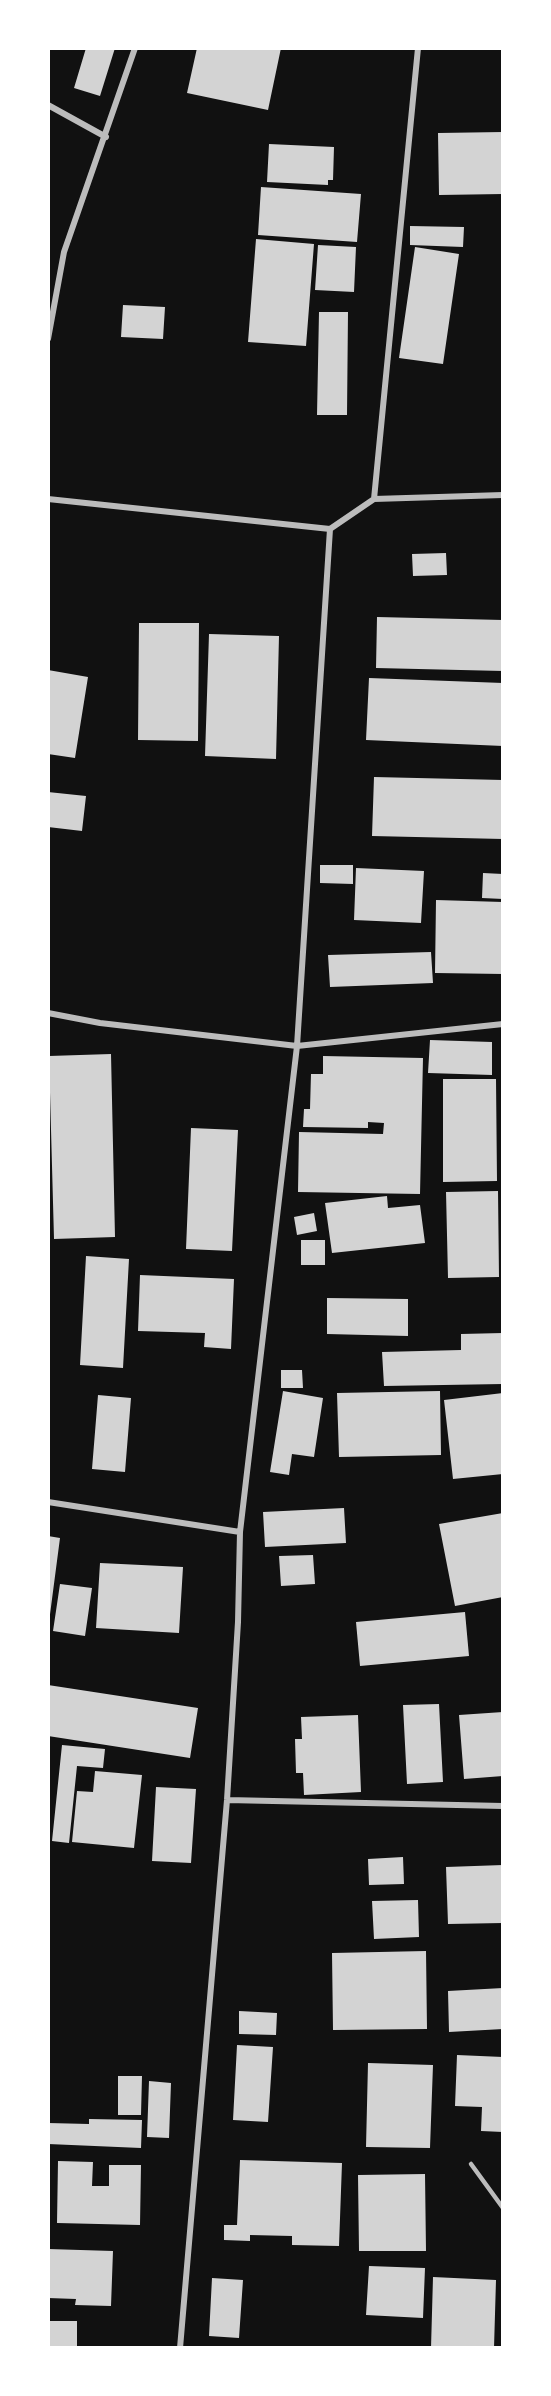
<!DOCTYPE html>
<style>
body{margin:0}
#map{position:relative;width:551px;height:2396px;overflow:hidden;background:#111;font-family:"PT Serif",serif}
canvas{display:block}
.frame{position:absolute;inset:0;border:50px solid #fff;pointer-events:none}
</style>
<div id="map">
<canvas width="551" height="2396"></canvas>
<div class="frame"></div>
</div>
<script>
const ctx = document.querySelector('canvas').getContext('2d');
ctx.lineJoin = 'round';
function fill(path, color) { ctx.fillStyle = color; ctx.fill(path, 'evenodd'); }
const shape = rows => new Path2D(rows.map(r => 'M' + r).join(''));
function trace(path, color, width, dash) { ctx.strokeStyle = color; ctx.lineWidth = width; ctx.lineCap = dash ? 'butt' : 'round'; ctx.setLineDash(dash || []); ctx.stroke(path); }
const building = shape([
 [86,48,115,48,100,96,74,88],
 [197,48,281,48,268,110,187,93],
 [503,132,503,194,439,195,438,133],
 [269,144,334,147,333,180,328,180,328,185,267,182],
 [261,187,361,194,357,242,258,235],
 [410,226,464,227,463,247,410,245],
 [256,239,314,244,306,346,248,342],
 [318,245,356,247,354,292,315,290],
 [415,247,459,254,443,364,399,358],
 [123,305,165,307,163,339,121,337],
 [319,312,348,312,347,415,317,415],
 [446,553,447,575,413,576,412,554],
 [377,617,503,620,503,671,376,668],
 [139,623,199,623,198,741,138,740],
 [209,634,279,636,276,759,205,756],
 [48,670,88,677,75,758,48,754],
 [369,678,503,683,503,746,366,740],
 [374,777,503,780,503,839,372,836],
 [48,792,86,796,82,831,48,827],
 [320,865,353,865,353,884,320,883],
 [356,868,424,871,421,923,354,920],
 [483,873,503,874,503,899,482,898],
 [436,900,503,902,503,974,435,973],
 [431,952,433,983,330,987,328,955],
 [430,1040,492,1042,492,1075,428,1073],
 [111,1054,115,1237,54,1239,49,1056],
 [323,1056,423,1058,420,1194,298,1192,299,1132,383,1134,384,1123,368,1122,368,1128,303,1127,304,1109,310,1109,311,1074,323,1074],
 [443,1079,496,1079,497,1181,443,1182],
 [191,1128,238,1130,232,1251,186,1249],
 [498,1191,499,1277,448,1278,446,1192],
 [387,1196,388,1208,420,1205,425,1243,332,1253,325,1203],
 [314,1213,317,1231,297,1235,294,1217],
 [301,1240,325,1240,325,1265,301,1265],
 [86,1256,129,1259,123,1368,80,1365],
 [140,1275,234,1279,231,1349,204,1347,205,1333,138,1331],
 [327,1298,408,1299,408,1336,327,1334],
 [503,1333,503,1384,384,1386,382,1352,461,1350,461,1334],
 [281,1370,302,1370,303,1388,281,1388],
 [283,1391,323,1398,314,1457,292,1454,289,1475,270,1472],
 [440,1391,441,1455,339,1457,337,1393],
 [503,1393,503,1474,453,1479,444,1400],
 [98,1395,131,1398,125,1472,92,1469],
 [344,1508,346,1543,265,1547,263,1512],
 [503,1513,503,1597,455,1606,439,1524],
 [48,1536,60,1538,49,1622,48,1622],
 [313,1555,315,1584,281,1586,279,1556],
 [100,1563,183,1567,179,1633,96,1628],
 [60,1584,92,1588,85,1636,53,1631],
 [465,1612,469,1656,360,1666,356,1622],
 [48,1685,198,1708,190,1758,48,1736],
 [439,1704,443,1782,407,1784,403,1705],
 [503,1712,503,1776,464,1779,459,1715],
 [358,1715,361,1792,304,1795,303,1773,296,1773,295,1739,302,1739,301,1717],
 [62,1745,105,1749,103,1768,77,1766,69,1843,52,1841],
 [95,1771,142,1775,134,1848,72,1842,77,1791,93,1792],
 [156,1787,196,1789,191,1863,152,1861],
 [403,1857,404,1884,369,1885,368,1859],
 [503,1865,503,1923,448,1924,446,1867],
 [418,1900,419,1937,374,1939,372,1901],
 [426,1951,427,2029,333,2030,332,1953],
 [503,1988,503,2029,449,2032,448,1991],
 [239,2011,277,2013,276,2035,239,2034],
 [237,2045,273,2047,268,2122,233,2120],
 [457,2055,503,2057,503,2132,481,2131,482,2107,455,2106],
 [368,2063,433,2065,430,2148,366,2147],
 [118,2076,142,2076,141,2115,118,2115],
 [149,2081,171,2083,169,2138,147,2137],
 [89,2119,142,2120,141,2148,48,2144,48,2123,89,2124],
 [240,2160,342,2163,339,2246,292,2245,292,2236,250,2235,250,2241,224,2240,224,2225,237,2225],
 [58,2161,93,2162,92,2186,109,2186,109,2165,141,2165,140,2225,57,2223],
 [425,2174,426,2251,359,2251,358,2175],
 [48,2249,113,2251,111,2306,75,2305,76,2299,48,2298],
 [369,2266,425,2268,423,2318,366,2315],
 [433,2277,496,2280,494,2348,431,2348],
 [212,2278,243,2280,239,2338,209,2336],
 [48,2321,77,2321,77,2348,48,2348]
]);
const service = shape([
 [471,2164,503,2208]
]);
const minor = shape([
 [48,105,106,137],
 [48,339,64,252,135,48],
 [48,499,330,529,374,499,503,495],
 [374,499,418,48],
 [48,1013,100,1023,297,1046,503,1024],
 [48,1502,240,1532,297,1046,330,529],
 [227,1800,503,1806],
 [180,2348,227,1800,238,1622,240,1532]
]);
fill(building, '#d3d3d3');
trace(service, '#bcbcbc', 4.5);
trace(minor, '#bcbcbc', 6);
</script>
